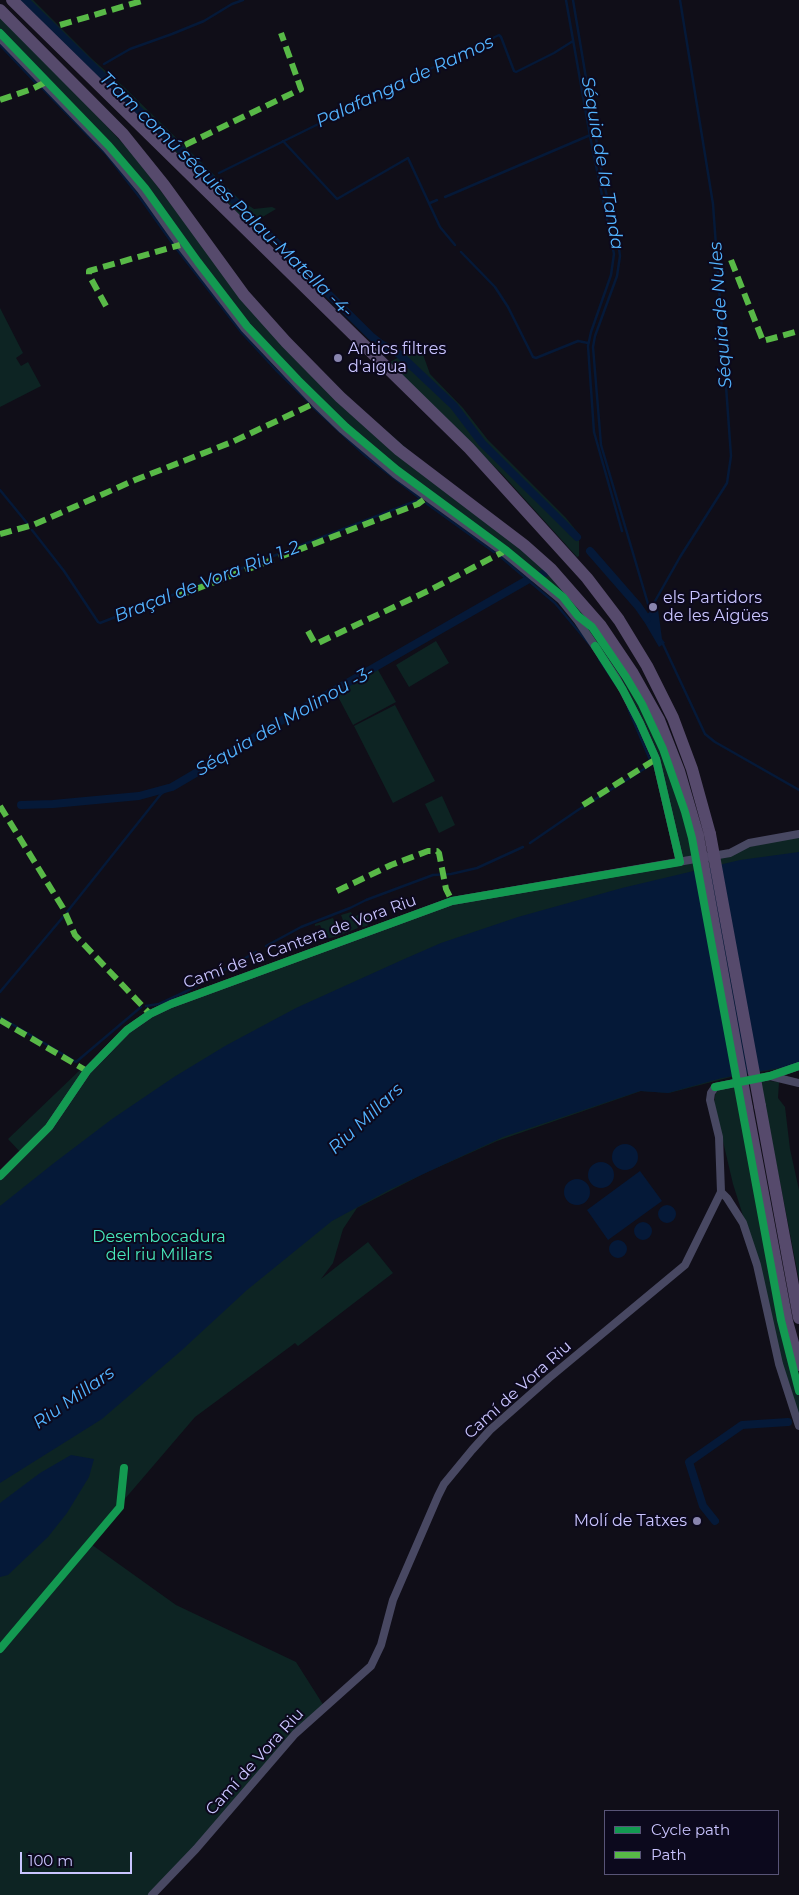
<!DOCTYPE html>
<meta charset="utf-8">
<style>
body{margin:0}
#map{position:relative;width:799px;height:1895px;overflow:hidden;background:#100e18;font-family:Montserrat,sans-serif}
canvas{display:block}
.legend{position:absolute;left:604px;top:1810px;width:175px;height:65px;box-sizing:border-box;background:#0c091d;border:1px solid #585477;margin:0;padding:6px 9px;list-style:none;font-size:15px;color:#cac5ff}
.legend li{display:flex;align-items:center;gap:10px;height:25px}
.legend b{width:25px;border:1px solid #585477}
.scale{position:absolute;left:20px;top:1852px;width:112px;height:22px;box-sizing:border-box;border:2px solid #cac5ff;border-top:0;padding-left:6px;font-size:15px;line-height:18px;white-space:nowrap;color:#cac5ff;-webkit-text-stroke:4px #0c091d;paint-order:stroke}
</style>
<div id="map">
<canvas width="799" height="1895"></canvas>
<ul class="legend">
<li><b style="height:6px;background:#139951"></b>Cycle path</li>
<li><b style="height:6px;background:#58b947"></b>Path</li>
</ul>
<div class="scale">100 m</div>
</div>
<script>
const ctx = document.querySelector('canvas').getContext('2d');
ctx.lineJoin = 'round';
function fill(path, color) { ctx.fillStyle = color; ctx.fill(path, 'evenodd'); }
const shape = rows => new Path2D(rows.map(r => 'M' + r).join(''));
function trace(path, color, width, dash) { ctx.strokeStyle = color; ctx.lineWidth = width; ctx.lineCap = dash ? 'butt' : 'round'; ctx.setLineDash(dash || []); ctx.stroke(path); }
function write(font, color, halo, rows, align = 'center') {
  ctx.font = font + ' Montserrat,sans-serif'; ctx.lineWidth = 4; ctx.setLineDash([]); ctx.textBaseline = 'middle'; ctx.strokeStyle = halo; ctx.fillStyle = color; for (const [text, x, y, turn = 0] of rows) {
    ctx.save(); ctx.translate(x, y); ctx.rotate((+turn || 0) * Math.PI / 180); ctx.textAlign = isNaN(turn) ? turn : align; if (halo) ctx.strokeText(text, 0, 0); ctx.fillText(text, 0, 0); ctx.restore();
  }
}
const green = shape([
 [18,0,33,0,92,59,124,87,239,199,254,209,272,207,276,209,249,225],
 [0,17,65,82,131,152,257,317,545,570,586,616,583,617,579,614,564,597,492,536,398,469,348,426,296,375,231,302,129,166,73,103,0,30],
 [0,308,23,353,16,358,21,366,28,362,41,386,0,407],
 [420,346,430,374,463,408,488,440,566,518,579,534,579,556,577,557,502,474,388,363],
 [578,619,591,628,624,675,641,705,673,776,688,826,695,858,681,860,669,807,642,723],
 [436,641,449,663,409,687,396,665],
 [377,668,396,702,353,725,335,691],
 [395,705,435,781,393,803,354,726],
 [442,796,455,825,439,833,425,804],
 [799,837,799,1063,784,1068,731,1077,669,1093,641,1091,497,1141,425,1173,357,1208,343,1229,333,1263,321,1279,368,1242,393,1273,298,1346,295,1343,195,1417,88,1542,176,1605,296,1662,324,1706,151,1895,0,1895,0,1177,50,1127,88,1072,115,1043,151,1015,440,906],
 [351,912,356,923,356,916,363,912,369,915,370,922,367,926,363,927,356,923,358,928,338,936,322,940,318,933,323,931,320,925,315,926,315,924,333,918,336,926,344,923,341,915],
 [80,1070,85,1071,49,1127,22,1154,8,1139],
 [760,1080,779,1082,778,1098,785,1107,790,1149,799,1190,799,1280],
 [735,1085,780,1321,799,1395,799,1418,781,1362,757,1260,733,1184,714,1103,716,1090]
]);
const water = shape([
 [644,609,646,614,658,609,662,639,665,643,659,647,638,611],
 [799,852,799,1062,785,1067,722,1078,668,1093,640,1091,503,1137,389,1190,332,1221,247,1290,182,1350,102,1419,0,1483,0,1206,54,1163,112,1119,174,1077,225,1046,296,1008,402,960,441,943,518,917,622,888,740,860],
 '612 1157a13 13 0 1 1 26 0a13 13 0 1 1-26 0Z',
 '588 1175a13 13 0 1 1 26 0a13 13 0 1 1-26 0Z',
 [640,1171,662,1201,608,1240,587,1210],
 '564 1192a13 13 0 1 1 26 0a13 13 0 1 1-26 0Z',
 '658 1214a9 9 0 1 1 18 0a9 9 0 1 1-18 0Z',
 '634 1231a9 9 0 1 1 18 0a9 9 0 1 1-18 0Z',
 '609 1249a9 9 0 1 1 18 0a9 9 0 1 1-18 0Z',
 [71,1455,94,1459,89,1477,67,1513,48,1537,8,1575,0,1577,0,1503,40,1473]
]);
const stream = shape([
 [566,0,590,136,614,254,611,275,591,332,588,346,594,432,622,531],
 [573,0,603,180,618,241,620,256,617,276,595,336,593,347,601,445,651,614],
 [0,45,36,83],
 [104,64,130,49,172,34,204,21,232,4,243,0],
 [42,88,107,155,141,199,173,244],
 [283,141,337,199,408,158,440,227,455,245],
 [219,173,499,35,501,37,514,71,516,72,554,53,573,41],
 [445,197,595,133],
 [430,203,437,200],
 [176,248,242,333,276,370,309,402],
 [461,252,495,287,508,307,533,357,536,358,578,341,588,343],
 [312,406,367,457,421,499],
 [0,490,27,523],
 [426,503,494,552],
 [32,530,64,571,98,622,100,623,421,499],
 [501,557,555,603,591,646],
 [650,610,680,557,727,483,731,456,713,204,680,0],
 [662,642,705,734,715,742,799,790],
 [599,659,617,686],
 [628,708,651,762],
 [530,843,578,810,652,764],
 [67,912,161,794,172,787],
 [266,946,301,927,350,908,366,900,433,875,451,874,477,868,523,847],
 [0,992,63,917],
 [146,1006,159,1004,187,991,256,952],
 [0,1017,76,1062,141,1007]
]);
const canal = shape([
 [25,0,117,90,210,177,371,336,381,344,399,354,454,406,482,443,577,537],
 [590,551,638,606,647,619],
 [540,575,545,573],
 [21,805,53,804,139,796,172,787,240,747,265,730,529,579],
 [715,1521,703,1506,689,1462,742,1425,788,1422]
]);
const minor = shape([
 [0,38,106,148,141,190,180,245,245,329,315,403,343,430,395,474,503,552,561,600,578,621,617,679,640,723,656,759,680,862],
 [770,1076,799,1083],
 [0,1176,49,1127,87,1071,127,1030,150,1014,171,1004,452,901,730,853,749,843,799,834],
 [721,1192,727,1198,743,1223,757,1265,779,1364,799,1426],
 [152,1895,196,1849,295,1734,371,1666,381,1645,393,1600,438,1496,444,1484,472,1450,490,1430,549,1378,685,1265,721,1192,719,1137,710,1100,711,1093,715,1087,770,1076,799,1066]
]);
const primary = shape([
 [12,0,469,448,587,578,619,620,647,666,673,718,692,769,710,834],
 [0,10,123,134,164,185,244,295,286,342,340,397,399,450,524,545,551,569,601,626,632,672,659,720,679,771,698,836],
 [760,1106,799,1318],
 [747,1108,787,1321,799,1365]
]);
const primaryBridge = shape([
 [710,834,760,1106],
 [698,836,747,1108]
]);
const quiet = shape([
 [60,25,145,0],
 [0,100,32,89,44,83],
 [185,145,301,89,281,33],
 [731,260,763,341,799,331],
 [106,306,89,275,89,271,180,245],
 [0,534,33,525,135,480,232,442,315,403],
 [178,596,418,504,426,498],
 [308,631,314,642,318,643,432,589,503,552],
 [583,805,656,759],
 [0,806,63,908,75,935,150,1014],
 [337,891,391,865,428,851,437,851,439,853,446,889,452,901],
 [0,1020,87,1071]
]);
const cycleway = shape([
 [0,33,109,146,145,188,198,262,247,326,298,380,346,427,397,470,507,551,563,597,578,616,592,627,626,677,642,704,663,749,685,812,692,838,781,1320,799,1391],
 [715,1087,770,1076,799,1066],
 [0,1176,49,1127,87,1071,127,1030,150,1014,171,1004,452,901,680,862,656,759,640,723,623,690,595,646],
 [0,1649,120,1507,124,1468]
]);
const markers = [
 [338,358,5,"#8985ae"],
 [653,607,5,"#8985ae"],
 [697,1521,5,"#8985ae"]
];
const poiNames = [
 ["Antics filtres",348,349],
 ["d'aigua",348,367],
 ["els Partidors",663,598],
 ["de les Aigües",663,616],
 ["Molí de Tatxes",687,1521,"right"]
];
const streetNames = [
 ["Camí de la Cantera de Vora Riu",300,942,-20],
 ["Camí de Vora Riu",518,1390,-42],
 ["Camí de Vora Riu",255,1762,-48]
];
const parkNames = [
 ["Desembocadura",159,1237],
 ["del riu Millars",159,1255]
];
const waterNames = [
 ["Palafanga de Ramos",405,82,-25],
 ["Séquia de la Tanda",602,163,80],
 ["Tram comú séquies Palau-Matella -4-",226,195,44],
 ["Séquia de Nules",721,315,-94],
 ["Braçal de Vora Riu 1-2",207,582,-21],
 ["Séquia del Molinou -3-",285,721,-30],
 ["Riu Millars",366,1119,-43],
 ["Riu Millars",74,1398,-35]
];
fill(green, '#0d2423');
fill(water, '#051938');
trace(stream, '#051938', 2.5);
trace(canal, '#051938', 8);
trace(minor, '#484862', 8);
trace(primary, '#564a6c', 12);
trace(primaryBridge, '#564a6c', 12);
trace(quiet, '#58b947', 6, [12, 6]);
trace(cycleway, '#139951', 8);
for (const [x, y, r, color] of markers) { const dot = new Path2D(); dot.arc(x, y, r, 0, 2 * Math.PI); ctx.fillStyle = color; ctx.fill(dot); trace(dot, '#0c091d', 2); }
write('16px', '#cac5ff', '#0c091d', poiNames, 'left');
write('16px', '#cac5ff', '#0c091d', streetNames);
write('16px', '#47e9bc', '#0c091d', parkNames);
write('italic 18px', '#53b4ff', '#0c091d', waterNames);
</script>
